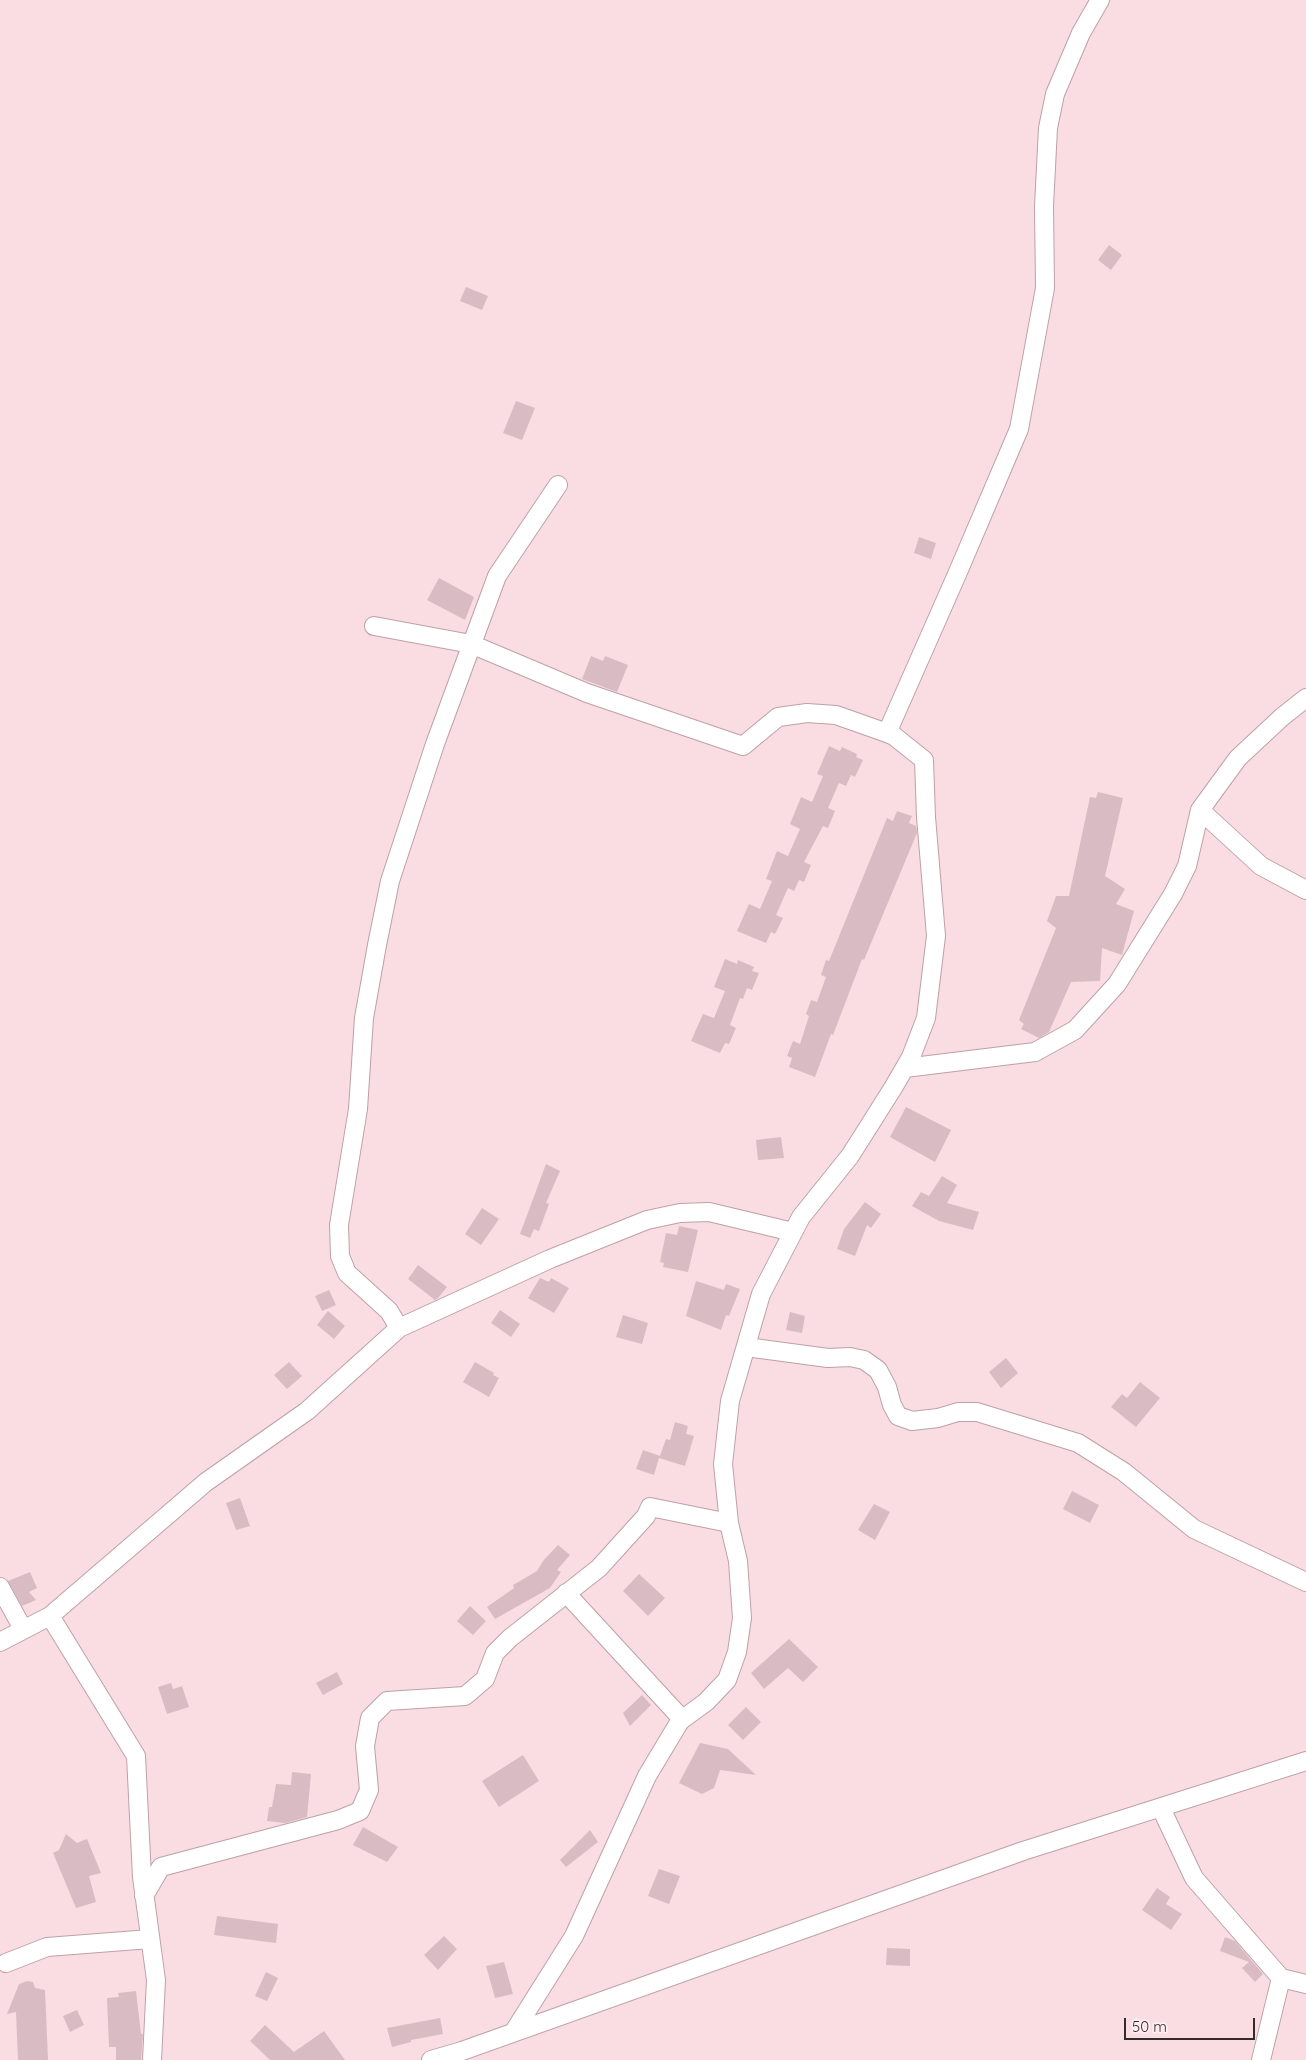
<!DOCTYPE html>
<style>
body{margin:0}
#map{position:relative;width:1306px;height:2060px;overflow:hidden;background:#fadce3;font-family:Quicksand,sans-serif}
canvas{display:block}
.scale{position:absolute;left:1124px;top:2018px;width:131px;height:22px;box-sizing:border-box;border:2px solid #34292b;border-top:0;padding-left:6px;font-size:15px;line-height:18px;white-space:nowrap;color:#34292b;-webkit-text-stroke:4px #ffedf1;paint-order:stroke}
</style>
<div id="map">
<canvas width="1306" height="2060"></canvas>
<div class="scale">50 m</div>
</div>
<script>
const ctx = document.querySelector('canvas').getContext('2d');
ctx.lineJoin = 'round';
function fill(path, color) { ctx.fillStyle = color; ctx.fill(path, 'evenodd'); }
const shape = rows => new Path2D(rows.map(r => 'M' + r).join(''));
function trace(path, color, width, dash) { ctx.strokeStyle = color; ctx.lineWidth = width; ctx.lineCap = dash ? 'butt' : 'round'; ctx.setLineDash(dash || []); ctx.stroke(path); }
const building = shape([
 [1109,245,1122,255,1111,270,1098,260],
 [466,287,488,296,482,310,460,301],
 [516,401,535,408,522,440,503,433],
 [919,537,936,543,931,559,914,553],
 [439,578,474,597,465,620,427,600],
 [591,656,603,661,605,656,628,665,617,692,582,679],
 [829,746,840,751,842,747,857,754,856,757,863,760,855,777,851,775,846,786,839,783,828,808,835,811,828,828,823,826,804,862,811,865,804,882,799,880,794,891,788,888,776,915,783,918,775,934,771,932,766,943,737,931,749,904,760,909,772,881,766,879,777,851,788,856,800,829,790,824,801,797,812,802,823,776,817,774],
 [1098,792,1123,798,1105,876,1125,889,1116,904,1134,911,1122,955,1102,948,1100,981,1071,982,1049,1032,1039,1038,1021,1029,1024,1024,1019,1020,1056,928,1047,921,1056,896,1069,896,1090,797,1096,798],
 [897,811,912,816,909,823,916,826,917,833,864,960,862,959,833,1035,831,1034,815,1077,789,1067,792,1058,787,1056,793,1041,800,1044,809,1016,806,1014,811,1000,817,1002,826,977,821,975,826,960,829,961,887,818,893,821],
 [725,959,737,964,738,960,754,967,752,971,759,973,752,990,747,988,743,999,740,998,730,1025,736,1028,729,1044,725,1043,720,1053,691,1041,703,1014,714,1018,725,991,714,987],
 [906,1107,951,1130,935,1162,890,1137],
 [781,1137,784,1158,758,1160,756,1140],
 [546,1164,560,1171,546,1203,549,1204,539,1231,534,1229,530,1238,520,1234],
 [942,1176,957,1185,947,1203,979,1212,973,1230,939,1221,912,1206,921,1192,929,1196],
 [865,1202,881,1214,871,1228,867,1225,855,1256,837,1249,844,1229],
 [482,1208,499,1219,481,1245,465,1234],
 [679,1226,698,1230,688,1272,663,1267,664,1263,660,1262,666,1233,677,1235],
 [418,1265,447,1287,438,1298,435,1300,408,1279],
 [540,1278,549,1282,551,1278,569,1288,554,1313,528,1298],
 [696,1281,724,1290,726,1284,740,1289,729,1316,726,1315,721,1330,686,1316],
 [329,1290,336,1305,322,1311,315,1296],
 [500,1310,520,1324,511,1337,491,1323],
 [328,1311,345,1326,334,1339,317,1325],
 [790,1312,805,1316,802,1333,786,1330],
 [623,1315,648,1323,642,1344,616,1337],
 [1006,1358,1018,1373,1001,1388,989,1372],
 [289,1362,302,1376,287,1389,274,1375],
 [475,1362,494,1373,493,1375,499,1378,489,1397,463,1382],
 [1140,1382,1160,1398,1136,1427,1111,1407,1122,1394,1127,1398],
 [675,1422,688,1426,686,1434,694,1436,685,1466,659,1458,654,1475,636,1469,643,1450,660,1456,666,1439,670,1440],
 [1072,1491,1099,1505,1090,1523,1063,1509],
 [240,1498,250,1526,236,1530,226,1503],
 [874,1504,890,1512,875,1540,858,1530],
 [558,1545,570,1555,557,1570,561,1572,550,1588,495,1619,487,1607,514,1588,513,1585,537,1571,543,1561],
 [30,1572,37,1588,29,1592,36,1600,22,1606,8,1581],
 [639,1574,665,1598,648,1616,623,1591],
 [470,1606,486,1621,473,1635,457,1621],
 [789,1639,818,1667,803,1682,788,1668,764,1689,751,1673],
 [337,1672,343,1684,323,1695,316,1683],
 [171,1683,173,1689,182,1686,189,1707,167,1714,158,1687],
 [642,1695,651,1705,630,1726,623,1713],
 [746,1707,761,1722,743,1740,728,1725],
 [700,1743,728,1749,756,1775,720,1770,714,1788,702,1794,679,1783],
 [523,1755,539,1781,499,1807,482,1781],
 [292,1772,311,1774,307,1817,285,1823,267,1821,269,1807,272,1807,276,1784,291,1785],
 [363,1827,398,1847,387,1862,353,1845],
 [590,1830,598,1842,566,1867,560,1860],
 [66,1834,77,1843,87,1839,101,1873,89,1876,96,1902,76,1908,53,1853,59,1850],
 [659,1869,680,1876,669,1904,648,1896],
 [1157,1888,1170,1897,1166,1904,1182,1914,1171,1930,1142,1910],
 [217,1916,278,1924,276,1943,214,1935],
 [444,1936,457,1949,438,1970,424,1955],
 [1225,1937,1235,1941,1263,1974,1255,1982,1242,1968,1249,1962,1220,1951],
 [887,1948,910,1949,910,1966,886,1965],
 [504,1962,513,1994,495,1998,486,1966],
 [266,1972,278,1978,267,2001,255,1996],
 [27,1981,33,1982,35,1988,45,1990,48,2060,18,2060,16,2012,7,2014,19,1984],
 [136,1991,141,2034,143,2034,141,2060,116,2060,116,2047,109,2047,107,1998,119,1997,118,1993],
 [77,2010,84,2025,70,2032,63,2016],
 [440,2018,443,2034,411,2040,411,2042,392,2047,387,2028],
 [265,2025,294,2052,324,2031,345,2060,270,2060,250,2041]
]);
const minor = shape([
 [374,626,471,644,587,693,743,746,778,717,807,713,836,715,887,733,894,736,924,760,926,817,936,936,926,1018,911,1057,893,1088,850,1156,801,1217,761,1294,730,1401,723,1464,729,1523,738,1561,742,1618,737,1652,727,1680,706,1702,680,1721,647,1776,574,1936,513,2033],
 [887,733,958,572,1019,429,1045,288,1044,206,1048,128,1055,94,1081,33,1100,0],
 [1200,810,1261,866,1306,890],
 [905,1068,1035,1052,1075,1030,1117,984,1173,894,1187,866,1200,810,1238,758,1282,717,1306,698],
 [399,1328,389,1311,347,1273,340,1256,339,1225,358,1109,364,1018,377,945,390,881,435,744,497,576,558,485],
 [746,1347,828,1358,850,1357,864,1360,878,1370,887,1387,892,1405,898,1416,912,1421,938,1418,958,1412,977,1412,1078,1443,1124,1472,1194,1529,1306,1582],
 [0,1587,23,1629],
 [566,1593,682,1719],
 [50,1616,136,1756,142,1877,156,1980,152,2060],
 [0,1642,50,1616,206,1482,307,1411,399,1328,550,1259,647,1220,680,1213,709,1212,793,1232],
 [1161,1808,1194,1878,1281,1978,1306,1984],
 [144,1896,161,1867,338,1820,360,1811,369,1790,365,1746,370,1718,387,1701,465,1696,485,1679,495,1653,510,1638,599,1568,646,1516,650,1507,729,1523],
 [6,1963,47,1947,150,1939],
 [431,2060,462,2051,1023,1851,1306,1761],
 [1261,2060,1281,1978]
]);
fill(building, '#d9bcc3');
trace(minor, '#bea1a8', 20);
trace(minor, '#fff', 18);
</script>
